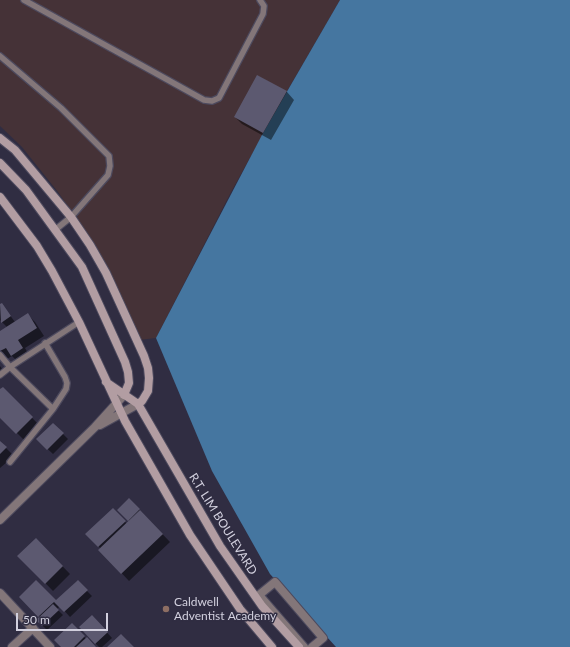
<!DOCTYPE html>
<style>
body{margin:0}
#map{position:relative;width:570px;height:647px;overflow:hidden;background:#302d42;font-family:Lato,sans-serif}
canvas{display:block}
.scale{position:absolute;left:16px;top:613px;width:92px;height:18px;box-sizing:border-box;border:2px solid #d2d0de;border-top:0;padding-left:5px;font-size:12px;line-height:14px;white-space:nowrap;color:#d2d0de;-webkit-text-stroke:3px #302d42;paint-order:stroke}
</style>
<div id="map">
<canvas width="570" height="647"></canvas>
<div class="scale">50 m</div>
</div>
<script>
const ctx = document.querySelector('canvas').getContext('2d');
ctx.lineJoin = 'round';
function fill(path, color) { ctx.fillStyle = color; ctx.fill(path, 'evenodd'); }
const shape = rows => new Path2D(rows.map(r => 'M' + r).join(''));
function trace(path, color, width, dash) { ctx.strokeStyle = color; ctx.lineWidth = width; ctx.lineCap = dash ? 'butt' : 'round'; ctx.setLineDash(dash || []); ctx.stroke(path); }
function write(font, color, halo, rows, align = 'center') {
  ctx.font = font + ' Lato,sans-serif'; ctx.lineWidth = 3; ctx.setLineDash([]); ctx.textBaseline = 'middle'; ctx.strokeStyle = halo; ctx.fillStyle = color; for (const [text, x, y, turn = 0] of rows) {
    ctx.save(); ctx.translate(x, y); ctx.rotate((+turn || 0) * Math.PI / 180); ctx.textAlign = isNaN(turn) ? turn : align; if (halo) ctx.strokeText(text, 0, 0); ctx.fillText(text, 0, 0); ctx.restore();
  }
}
const industrial = shape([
 [0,0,340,0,287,91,231,192,156,338,139,340,78,221,58,192,22,147,0,126]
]);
const water = shape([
 [340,0,570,0,570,647,336,647,270,574,212,471,156,338,263,133]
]);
const shadow = shape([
 [258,76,287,92,294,100,271,140,242,124,235,117],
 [0,304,6,310,15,322,28,315,35,322,44,336,25,348,30,357,19,363,12,356,7,359,0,352,0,332,7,327,0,320],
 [0,366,6,374,0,379],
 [3,388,40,426,25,441,0,416,0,391],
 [53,424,68,439,53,454,37,439],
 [0,442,14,456,0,468],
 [129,499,170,542,129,581,100,550,101,549,87,534,113,509,127,524,130,521,118,510],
 [36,539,70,574,53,591,19,556],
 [77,581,92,596,70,617,60,606,57,609,63,615,47,630,37,620,40,617,20,597,56,601],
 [92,616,112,638,102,647,99,647,80,628],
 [72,624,86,639,95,647,62,647]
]);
const building = shape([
 [257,75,287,91,263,133,234,117],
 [2,303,11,316,1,323,0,304],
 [28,313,37,328,18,340,23,348,11,356,6,348,0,351,0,331],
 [3,387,33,417,16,434,0,418,0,389],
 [53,423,64,433,47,450,36,439],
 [0,441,7,447,0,454],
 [129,498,140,509,128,521,117,510],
 [113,508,126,521,98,547,85,534],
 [140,510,163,534,121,574,98,550],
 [36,538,63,566,45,584,17,556],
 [36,580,56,600,78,580,88,590,64,612,54,602,38,617,19,597],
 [53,604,59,610,42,626,36,620],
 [92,615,108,632,95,644,79,627],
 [72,623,85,636,74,647,61,647,54,640],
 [121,634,134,647,107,647],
 [87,637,96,647,76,647]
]);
const service = shape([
 [24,0,204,100,212,101,219,98,263,14,264,6,260,0],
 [0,56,61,108,109,156,110,166,108,175,71,217,55,230],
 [0,355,10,367,53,409],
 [0,375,10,367,79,322],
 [10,462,53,409,66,389,67,383,65,377,45,343]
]);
const pedestrian = shape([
 [304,647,259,595,275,582,323,638,312,647]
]);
const minor = shape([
 [0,593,50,647],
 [12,647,33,628]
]);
const tertiary = shape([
 [100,425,138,404],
 [0,520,95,427,124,395]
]);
const secondary = shape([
 [0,138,15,150,71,217,90,245,106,273,144,356,148,368,149,378,148,391,142,401,138,404],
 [0,163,26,190,82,267,125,362,128,372,129,383,124,395],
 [0,197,37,246,52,271,79,322,125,421,190,535,240,609,272,647],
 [106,382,138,404,220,546,262,606,299,647]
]);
const markers = [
 [166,609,4,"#8d6e63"]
];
const streetNames = [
 ["R.T. LIM BOULEVARD",223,524,58]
];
const poiNames = [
 ["Caldwell",174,602],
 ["Adventist Academy",174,616]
];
fill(industrial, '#453237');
fill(water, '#4576a0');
fill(shadow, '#0007');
fill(building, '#5c5970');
trace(service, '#4d4a5e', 8);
trace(pedestrian, '#4d4a5e', 10);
trace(minor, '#4d4a5e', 10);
trace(tertiary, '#4d4a5e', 10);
trace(secondary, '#4d4a5e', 10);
trace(service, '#837679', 5.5);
trace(pedestrian, '#837679', 8);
trace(minor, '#837679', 8);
trace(tertiary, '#837679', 8);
trace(secondary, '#b29da2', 8);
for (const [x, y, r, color] of markers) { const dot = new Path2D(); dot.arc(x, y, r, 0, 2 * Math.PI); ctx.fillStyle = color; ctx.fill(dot); trace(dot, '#302d42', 1.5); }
write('12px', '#d2d0de', '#302d42', streetNames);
write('12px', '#d2d0de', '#302d42', poiNames, 'left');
</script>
